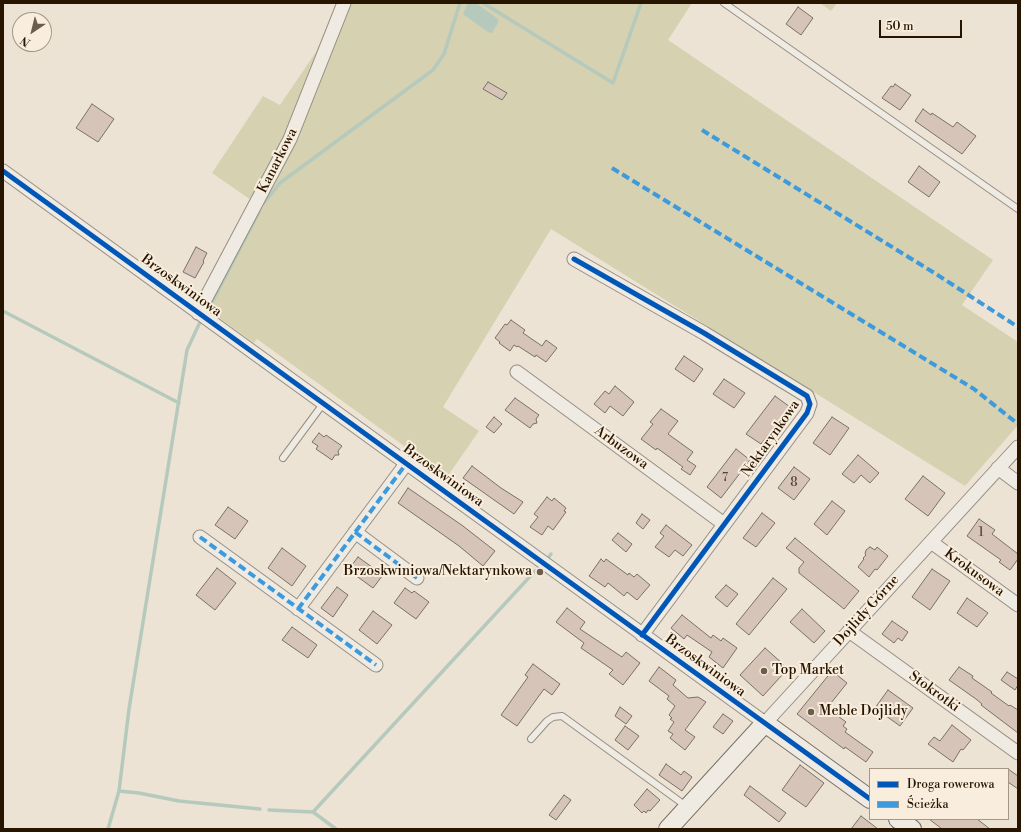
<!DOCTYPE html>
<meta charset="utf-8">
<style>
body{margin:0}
#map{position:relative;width:1021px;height:832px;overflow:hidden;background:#ece3d5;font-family:"Libre Bodoni",serif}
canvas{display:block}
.frame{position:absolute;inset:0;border:4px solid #271500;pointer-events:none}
.legend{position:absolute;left:869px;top:768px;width:140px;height:52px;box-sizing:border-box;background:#f9eedd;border:1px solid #a59785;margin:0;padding:5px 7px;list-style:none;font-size:12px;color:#271500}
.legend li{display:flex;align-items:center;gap:8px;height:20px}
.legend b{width:20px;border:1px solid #a59785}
.north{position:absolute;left:12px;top:12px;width:40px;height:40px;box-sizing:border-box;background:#f9eedd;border:1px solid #a59785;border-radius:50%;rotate:215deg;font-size:11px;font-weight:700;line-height:16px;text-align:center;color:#271500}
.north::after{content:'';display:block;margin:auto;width:14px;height:18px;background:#6c5d4b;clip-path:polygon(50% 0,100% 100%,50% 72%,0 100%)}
.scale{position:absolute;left:879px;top:20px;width:83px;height:18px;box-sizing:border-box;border:2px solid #271500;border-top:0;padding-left:5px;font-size:12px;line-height:14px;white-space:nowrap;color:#271500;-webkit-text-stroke:3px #f9eedd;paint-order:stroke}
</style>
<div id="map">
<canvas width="1021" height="832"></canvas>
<div class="frame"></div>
<ul class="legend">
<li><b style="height:5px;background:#0057b8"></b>Droga rowerowa</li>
<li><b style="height:5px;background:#3d9adc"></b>Ścieżka</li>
</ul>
<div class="north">N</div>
<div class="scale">50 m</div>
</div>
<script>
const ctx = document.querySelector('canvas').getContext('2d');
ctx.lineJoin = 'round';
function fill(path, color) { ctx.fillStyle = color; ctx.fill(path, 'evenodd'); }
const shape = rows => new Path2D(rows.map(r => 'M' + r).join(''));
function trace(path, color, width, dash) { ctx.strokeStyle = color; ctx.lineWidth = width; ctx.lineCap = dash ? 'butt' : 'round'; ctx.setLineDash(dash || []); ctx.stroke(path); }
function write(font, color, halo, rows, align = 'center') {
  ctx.font = font + ' "Libre Bodoni",serif'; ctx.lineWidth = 4; ctx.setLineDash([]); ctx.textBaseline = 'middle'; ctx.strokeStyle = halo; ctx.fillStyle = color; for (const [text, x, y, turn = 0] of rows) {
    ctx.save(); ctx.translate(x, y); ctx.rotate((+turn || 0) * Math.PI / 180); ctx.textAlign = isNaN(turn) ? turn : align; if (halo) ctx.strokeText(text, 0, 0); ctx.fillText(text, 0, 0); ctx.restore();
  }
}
const green = shape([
 [336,3,692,3,668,40,993,260,962,305,1018,342,1018,425,965,486,551,229,443,407,479,431,447,477,257,339,254,343,208,310,261,207,212,173,263,96,280,105,316,52],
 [820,3,837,3,831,11]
]);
const water = shape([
 [468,3,476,3,498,19,498,23,492,33,488,32,463,14]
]);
const stream = shape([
 [483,3,613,83,641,3],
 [264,203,280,183,433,70,444,54,460,3],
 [208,310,259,212],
 [3,311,179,403],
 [548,558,551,554],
 [119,791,139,793,179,801,260,809],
 [269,810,313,812,535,571],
 [313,812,336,829],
 [108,829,119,791,129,709,187,350,201,320]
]);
const building = shape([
 [798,7,813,18,801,35,786,24,798,7],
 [488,82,507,93,502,100,483,89,488,82],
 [895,84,911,95,900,110,882,98,891,86,893,87,895,84],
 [92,104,114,119,98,142,76,128,92,104],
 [923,109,931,115,932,113,953,127,957,122,976,136,962,154,915,121,923,109],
 [919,166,940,182,929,197,908,182,919,166],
 [196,247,207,253,203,261,204,262,195,278,183,272,196,247],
 [511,320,525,330,523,333,542,346,546,340,557,348,546,362,536,355,535,357,518,346,517,347,514,345,510,351,499,343,500,342,495,338,505,324,507,325,511,320],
 [684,356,703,369,694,382,675,369,684,356],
 [724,379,745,393,734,408,713,394,724,379],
 [615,386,634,402,623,416,610,406,605,413,594,404,605,391,609,394,615,386],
 [775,396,790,407,761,444,746,434,775,396],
 [515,398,539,415,536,419,537,423,533,424,530,428,505,410,515,398],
 [661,409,678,421,668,434,693,452,687,460,696,466,690,475,681,469,683,467,657,448,656,450,641,439,653,424,650,422,661,409],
 [494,417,502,424,494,433,486,427,494,417],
 [832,417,849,428,830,455,813,443,832,417],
 [319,433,324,437,326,435,342,446,338,451,339,455,335,455,332,460,316,449,318,446,312,442,319,433],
 [736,449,750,460,721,498,707,487,736,449],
 [858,455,879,473,870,483,861,475,854,483,842,474,858,455],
 [472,466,501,488,523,502,514,514,463,478,472,466],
 [794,467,810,479,794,500,778,488,794,467],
 [923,476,945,493,928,516,905,499,923,476],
 [408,488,463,526,495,551,483,566,459,546,398,503,408,488],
 [547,497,552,501,554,498,566,508,564,511,566,512,553,530,548,526,542,535,530,527,538,517,534,514,547,497],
 [832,501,845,511,827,535,814,524,832,501],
 [228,507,248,521,235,539,215,525,228,507],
 [762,513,775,523,756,547,743,538,762,513],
 [642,514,650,520,643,529,636,523,642,514],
 [979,519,995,530,992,534,1018,554,1018,559,1010,570,999,562,1001,560,967,536,979,519],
 [666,525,692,545,683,556,675,550,669,557,655,547,664,536,660,533,666,525],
 [618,533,632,544,626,552,612,540,618,533],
 [795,538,859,591,844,609,799,573,799,568,804,562,786,548,795,538],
 [870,547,875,550,877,547,888,556,877,570,875,569,869,577,858,567,864,559,863,558,866,555,865,554,866,550,870,547],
 [282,548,306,566,292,586,268,568,282,548],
 [358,557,383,575,373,588,348,570,358,557],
 [601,559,604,562,606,559,628,575,629,573,634,577,637,574,650,585,637,600,627,592,624,596,608,583,605,587,589,576,601,559],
 [217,568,236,583,215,610,196,595,217,568],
 [932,569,950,581,930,610,912,597,932,569],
 [773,578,787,589,749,635,736,624,773,578],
 [726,585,738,594,727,607,715,597,726,585],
 [337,587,348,595,333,617,321,608,337,587],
 [405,588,412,593,414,591,429,602,416,619,394,603,405,588],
 [967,598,988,613,977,627,957,613,967,598],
 [567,608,585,622,580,629,622,657,626,652,640,663,623,685,609,674,613,670,581,648,584,643,556,622,567,608],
 [802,609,825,631,814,643,790,622,802,609],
 [373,611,392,625,377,644,359,630,373,611],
 [682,615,711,638,713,635,721,641,723,638,737,648,723,668,709,657,712,652,687,635,684,639,671,628,682,615],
 [892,621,908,632,902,641,898,638,894,643,882,634,892,621],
 [292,627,317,645,308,658,282,640,292,627],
 [765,648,783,664,783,674,763,696,740,675,765,648],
 [533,664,560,684,552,695,544,689,517,726,501,715,528,677,525,675,533,664],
 [659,667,676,680,673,685,688,698,698,697,706,702,685,730,695,737,685,750,670,738,673,734,668,731,674,722,670,719,672,718,669,715,675,706,667,699,669,696,649,681,659,667],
 [959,667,973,676,972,678,992,692,991,693,1009,706,1010,705,1018,710,1018,733,981,705,982,704,976,699,949,680,959,667],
 [832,671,847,683,827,708,846,722,843,726,847,729,845,732,873,752,866,762,845,747,844,749,797,714,832,671],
 [1007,672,1018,679,1018,685,1015,690,1001,680,1007,672],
 [888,690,913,708,900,726,875,708,888,690],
 [620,707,632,716,626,724,615,716,620,707],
 [723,714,733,721,723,734,713,727,723,714],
 [952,725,971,740,963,750,961,749,953,762,928,744,934,737,940,741,952,725],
 [625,726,639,736,628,750,615,740,625,726],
 [666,764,681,775,684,771,692,777,682,791,659,775,666,764],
 [800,765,824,783,806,807,782,790,800,765],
 [1008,769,1018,776,1018,789,1008,782,1008,769],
 [750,786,786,813,779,822,744,795,750,786],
 [647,789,660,800,650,811,648,810,646,813,644,811,642,813,634,805,647,789],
 [564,795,571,800,556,820,549,815,564,795],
 [861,816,878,829,851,829,861,816],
 [929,819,977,819,990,829,942,829,929,819]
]);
const lane = shape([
 [724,3,1018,209],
 [283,458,323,404],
 [531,739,547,721,553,717,562,716,686,806]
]);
const street = shape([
 [3,171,765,723,1018,447],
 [574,259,704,333,807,396,810,404,807,413,642,635],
 [198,313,290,139,344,3],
 [517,372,724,524],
 [998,468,1018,483],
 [355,532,417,578],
 [200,537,376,665],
 [931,542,1018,605],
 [298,609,406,464],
 [849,631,1018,753]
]);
const secondary = shape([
 [898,819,912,829],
 [668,829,765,723,870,799]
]);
const quiet = shape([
 [702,130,936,274,1018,327],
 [612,168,974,389,1018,424],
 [355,532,417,578],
 [200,537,376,665],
 [298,609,406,464]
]);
const cycleway = shape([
 [3,171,546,565,870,799],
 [574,259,704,333,807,396,810,404,807,413,642,635]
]);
const markers = [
 [540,572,4,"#6c5d4b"],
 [764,671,4,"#6c5d4b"],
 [811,712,4,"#6c5d4b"]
];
const numberNames = [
 ["7",725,478],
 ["8",794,483],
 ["1",981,533]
];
const streetNames = [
 ["Kanarkowa",278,161,-63],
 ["Brzoskwiniowa",181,286,36],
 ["Nektarynkowa",771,439,-55],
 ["Arbuzowa",621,448,36],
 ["Brzoskwiniowa",443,476,36],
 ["Krokusowa",974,573,36],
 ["Dojlidy Górne",867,611,-48],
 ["Brzoskwiniowa",705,666,36],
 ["Stokrotki",934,692,36]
];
const poiNames = [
 ["Brzoskwiniowa/Nektarynkowa",532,572,"right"],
 ["Top Market",772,671],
 ["Meble Dojlidy",819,712]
];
fill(green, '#d6d1b0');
fill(water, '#b5cabd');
trace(stream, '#b5cabd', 3.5);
fill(building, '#d6c4b8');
trace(building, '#787167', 1);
trace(lane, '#958e83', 8);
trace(street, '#958e83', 15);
trace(secondary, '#787167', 20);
trace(lane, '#efebe3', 6);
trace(street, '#efebe3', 13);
trace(secondary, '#efebe3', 18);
trace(quiet, '#3d9adc', 4, [8, 4]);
trace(cycleway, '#0057b8', 5);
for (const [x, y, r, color] of markers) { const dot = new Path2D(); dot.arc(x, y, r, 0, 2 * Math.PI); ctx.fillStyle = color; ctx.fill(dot); trace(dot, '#f9eedd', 1.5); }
write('12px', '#53412e', null, numberNames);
write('14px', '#271500', '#f9eedd', streetNames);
write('14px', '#271500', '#f9eedd', poiNames, 'left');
</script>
